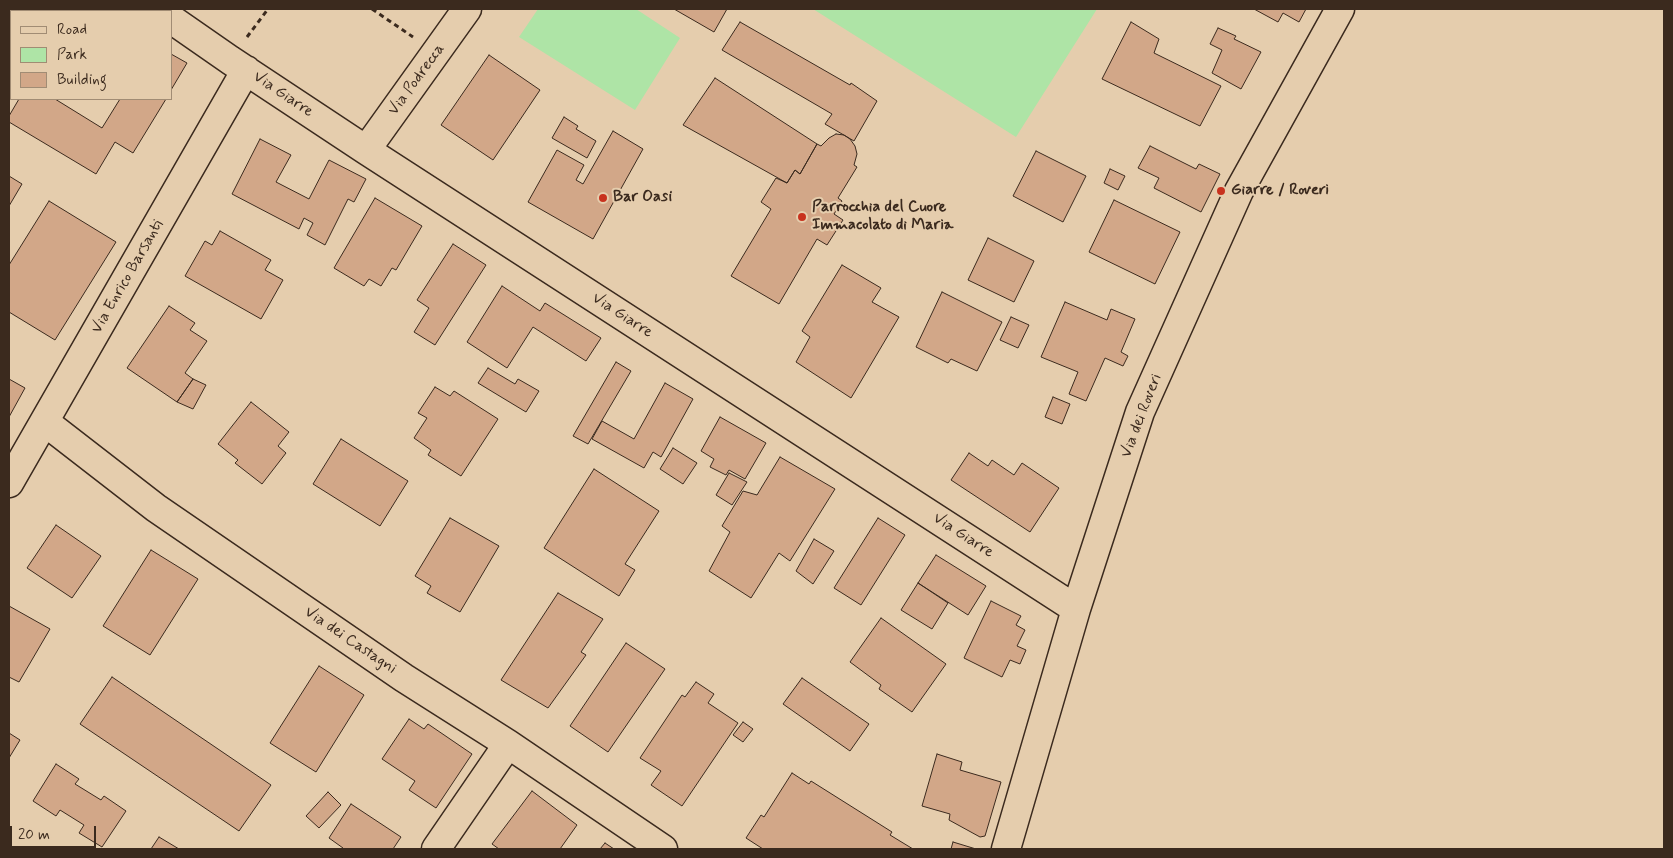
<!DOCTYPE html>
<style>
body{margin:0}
#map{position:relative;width:1673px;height:858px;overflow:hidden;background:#e5cdad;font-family:Mynerve,sans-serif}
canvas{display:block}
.frame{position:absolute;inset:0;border:10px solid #3b2a1e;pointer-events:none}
.legend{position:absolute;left:10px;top:10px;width:162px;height:90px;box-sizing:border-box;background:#e5cdad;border:1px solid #a18c74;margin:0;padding:6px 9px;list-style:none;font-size:15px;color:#3b2a1e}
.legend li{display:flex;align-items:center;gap:10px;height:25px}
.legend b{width:25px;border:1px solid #a18c74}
.scale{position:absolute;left:10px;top:826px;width:86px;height:22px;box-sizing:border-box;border:2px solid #3b2a1e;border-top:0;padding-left:6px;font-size:15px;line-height:18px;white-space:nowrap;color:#3b2a1e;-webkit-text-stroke:4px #e5cdad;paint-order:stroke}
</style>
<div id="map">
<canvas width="1673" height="858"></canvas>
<div class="frame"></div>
<ul class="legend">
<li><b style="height:6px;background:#e5cdad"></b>Road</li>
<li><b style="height:14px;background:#aee4a6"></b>Park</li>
<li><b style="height:14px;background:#d2a788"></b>Building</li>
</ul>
<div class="scale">20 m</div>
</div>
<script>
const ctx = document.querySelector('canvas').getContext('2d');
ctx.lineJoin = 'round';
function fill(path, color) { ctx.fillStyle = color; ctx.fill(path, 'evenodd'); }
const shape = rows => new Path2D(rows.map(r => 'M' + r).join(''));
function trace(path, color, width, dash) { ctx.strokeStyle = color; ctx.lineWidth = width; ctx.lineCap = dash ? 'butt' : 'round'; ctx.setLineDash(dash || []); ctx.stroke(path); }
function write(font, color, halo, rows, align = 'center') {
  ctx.font = font + ' Mynerve,sans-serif'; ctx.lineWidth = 4; ctx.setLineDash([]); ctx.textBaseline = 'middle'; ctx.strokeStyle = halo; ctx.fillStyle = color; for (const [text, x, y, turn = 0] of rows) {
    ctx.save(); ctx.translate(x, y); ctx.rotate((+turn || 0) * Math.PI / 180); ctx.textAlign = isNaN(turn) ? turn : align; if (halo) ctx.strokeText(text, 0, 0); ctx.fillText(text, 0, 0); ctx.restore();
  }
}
const green = shape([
 [538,9,636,9,680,38,635,110,519,37],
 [813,9,1097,9,1016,137]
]);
const building = shape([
 [51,9,100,9,98,11,49,11,51,9],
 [674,9,727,9,714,32,674,9],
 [1254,9,1306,9,1299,22,1283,13,1278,22,1254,9],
 [740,22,850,85,851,83,877,101,854,141,825,124,832,114,722,50,740,22],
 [1131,22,1159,39,1154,53,1221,86,1200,126,1102,79,1131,22],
 [1218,28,1236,36,1234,39,1261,52,1241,89,1212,73,1222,50,1210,44,1218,28],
 [171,54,187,63,171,90,171,54],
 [489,55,540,90,493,160,441,125,489,55],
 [715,78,817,144,800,174,795,170,787,183,683,125,715,78],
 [19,99,55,99,102,128,120,99,166,99,133,153,115,142,96,174,9,122,9,116,19,99],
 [564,117,578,126,576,129,596,141,587,158,552,138,564,117],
 [613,131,643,149,593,239,528,202,557,150,584,165,576,180,583,184,613,131],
 [836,134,844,135,850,139,855,146,857,154,854,165,857,167,838,198,842,201,834,214,843,220,827,245,817,239,779,304,731,276,771,209,761,202,776,178,787,183,795,170,800,174,817,144,821,146,829,138,836,134],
 [260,139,291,155,276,182,309,199,329,160,366,179,354,202,348,199,325,245,307,235,313,223,304,218,299,229,232,194,260,139],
 [1150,146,1196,169,1199,164,1220,174,1201,212,1154,188,1159,178,1138,168,1150,146],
 [1036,151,1086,176,1063,222,1013,196,1036,151],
 [1110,169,1125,176,1118,190,1104,183,1110,169],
 [9,176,22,184,9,206,9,176],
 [375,198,422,226,396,270,392,268,381,286,369,279,364,286,334,268,375,198],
 [1114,200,1180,232,1155,284,1089,252,1114,200],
 [49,201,116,242,55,340,9,312,9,265,49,201],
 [220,231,271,260,265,270,283,280,261,319,185,276,205,241,212,245,220,231],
 [988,238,1034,261,1014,302,968,280,988,238],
 [453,244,486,265,435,345,414,332,429,308,417,300,453,244],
 [842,265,881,288,872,302,899,317,851,398,796,362,810,337,802,331,842,265],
 [502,286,540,311,545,303,601,338,586,361,533,327,507,368,467,342,502,286],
 [942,292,1002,322,977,371,951,359,948,363,916,347,942,292],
 [1065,302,1107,320,1111,309,1135,319,1121,352,1128,356,1123,366,1105,358,1086,401,1069,394,1078,372,1041,357,1065,302],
 [169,306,195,323,190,330,207,341,185,373,193,379,177,402,127,368,169,306],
 [1011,317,1029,325,1018,348,1000,340,1011,317],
 [616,362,631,371,588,444,573,436,616,362],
 [488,368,515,384,518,379,539,391,526,412,478,383,488,368],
 [9,379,25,388,9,417,9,379],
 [193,379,206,385,193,409,177,402,193,379],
 [665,383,693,399,661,457,653,452,644,468,592,439,602,421,634,439,665,383],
 [435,387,450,396,454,391,498,419,461,476,428,455,431,450,414,438,427,418,418,413,435,387],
 [1053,397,1070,404,1062,424,1045,417,1053,397],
 [251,402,289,432,278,446,286,453,262,484,235,463,238,460,218,444,251,402],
 [720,417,766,443,745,479,729,470,726,475,710,467,714,459,701,451,720,417],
 [341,439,408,481,380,526,313,484,341,439],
 [673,448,697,463,683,484,660,469,673,448],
 [969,453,988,466,992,460,1014,475,1022,463,1059,488,1030,532,951,480,969,453],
 [780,457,835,489,790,561,779,553,751,598,709,571,730,532,722,526,743,491,757,495,780,457],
 [594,469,659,511,625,564,635,570,619,596,544,548,594,469],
 [729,473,747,482,732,505,716,495,729,473],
 [450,518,499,546,460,612,427,593,431,586,415,576,450,518],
 [878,518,905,535,861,605,834,588,878,518],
 [56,525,101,556,72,598,27,568,56,525],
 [814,539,834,551,813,584,796,571,814,539],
 [151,550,198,579,150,655,103,626,151,550],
 [936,555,986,586,968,615,918,583,936,555],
 [918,583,948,603,932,629,901,610,918,583],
 [558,593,603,619,581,652,586,655,548,708,501,680,558,593],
 [991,601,1021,616,1016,625,1025,630,1017,646,1026,650,1020,664,1010,660,1002,677,964,658,991,601],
 [9,606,50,629,19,682,9,677,9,606],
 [881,618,946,664,912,712,879,689,881,685,850,662,881,618],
 [626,643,665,669,608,752,570,726,626,643],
 [319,666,364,695,316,772,270,743,319,666],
 [112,677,271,785,239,831,80,724,112,677],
 [802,678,869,724,850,751,783,704,802,678],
 [696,682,714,694,708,703,738,723,682,806,651,785,661,771,640,758,682,695,685,697,696,682],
 [409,719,424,729,428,724,472,754,436,808,409,790,415,781,382,759,409,719],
 [743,722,753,729,743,742,733,735,743,722],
 [9,733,20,740,9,758,9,733],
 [937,754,962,762,960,770,1001,782,985,836,980,837,949,820,950,814,922,806,937,754],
 [56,764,79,779,75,784,101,800,104,796,126,811,102,847,79,833,84,825,60,810,56,816,33,801,56,764],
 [792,773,809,784,811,781,892,832,890,835,913,849,763,849,746,838,761,815,764,817,792,773],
 [532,791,577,825,560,849,499,849,492,844,532,791],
 [328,792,341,805,319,828,306,816,328,792],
 [351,804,401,837,393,849,342,849,343,848,329,838,351,804],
 [159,837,179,849,151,849,159,837],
 [953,842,976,849,951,849,953,842],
 [605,843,614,849,600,849,605,843]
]);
const path = shape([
 [372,9,413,37],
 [247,37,268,9]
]);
const minor = shape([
 [171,19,230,60,366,150,1076,609],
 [366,150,467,9],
 [45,422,156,508,404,678,508,744,663,849],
 [9,483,246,70],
 [436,849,508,744],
 [1006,849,1076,609,1140,412,1239,191,1340,9]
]);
const markers = [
 [1221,191,5,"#c8321e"],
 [603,198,5,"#c8321e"],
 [802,217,5,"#c8321e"]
];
const streetNames = [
 ["Via Podrecca",417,80,-54],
 ["Via Giarre",283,95,34],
 ["Via Enrico Barsanti",128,277,-60],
 ["Via Giarre",622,316,33],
 ["Via dei Roveri",1142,416,-69],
 ["Via Giarre",963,536,33],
 ["Via dei Castagni",350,641,34]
];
const poiNames = [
 ["Giarre / Roveri",1231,191],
 ["Bar Oasi",613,198],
 ["Parrocchia del Cuore",812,208],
 ["Immacolato di Maria",812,226]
];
fill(green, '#aee4a6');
fill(building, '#d2a788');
trace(building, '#3b2a1e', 1);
trace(minor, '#3b2a1e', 31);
trace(path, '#3b2a1e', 3, [5, 4]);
trace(minor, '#e5cdad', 28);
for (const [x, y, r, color] of markers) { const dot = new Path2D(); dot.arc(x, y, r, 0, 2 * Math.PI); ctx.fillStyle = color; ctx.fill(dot); trace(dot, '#e5cdad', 2); }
write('16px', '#3b2a1e', '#e5cdad', streetNames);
write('bold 16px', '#3b2a1e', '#e5cdad', poiNames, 'left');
</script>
